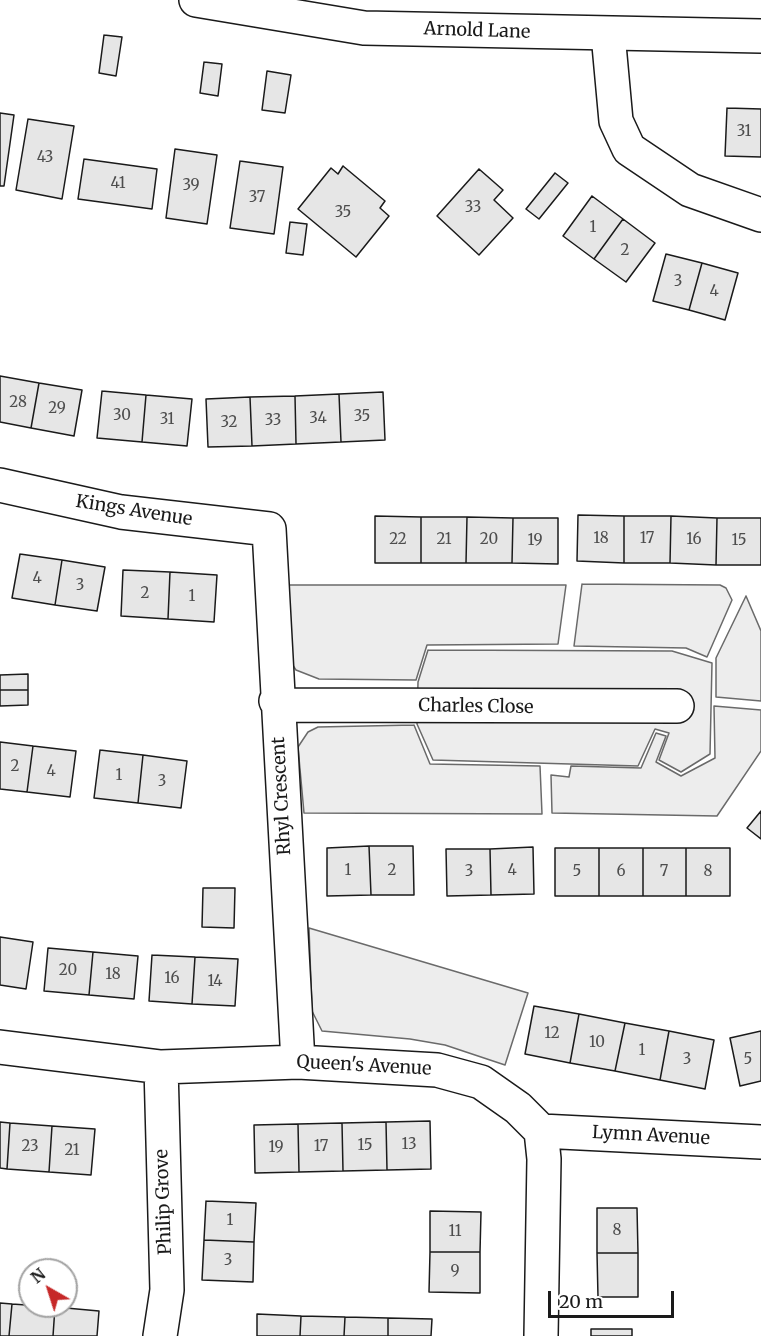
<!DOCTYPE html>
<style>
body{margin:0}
#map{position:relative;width:761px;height:1336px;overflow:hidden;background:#fff;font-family:Merriweather,serif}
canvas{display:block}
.north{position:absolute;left:18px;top:1258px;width:60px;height:60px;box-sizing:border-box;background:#fff;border:2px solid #a3a3a3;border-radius:50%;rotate:321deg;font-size:16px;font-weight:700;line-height:24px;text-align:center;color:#1a1a1a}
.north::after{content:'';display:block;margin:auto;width:21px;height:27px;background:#c62828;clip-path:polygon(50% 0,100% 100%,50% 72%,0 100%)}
.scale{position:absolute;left:548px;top:1291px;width:126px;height:27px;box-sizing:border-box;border:3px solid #1a1a1a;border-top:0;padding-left:8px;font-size:18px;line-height:21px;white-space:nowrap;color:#1a1a1a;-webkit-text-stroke:4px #fff;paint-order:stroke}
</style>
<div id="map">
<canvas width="761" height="1336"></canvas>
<div class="north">N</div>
<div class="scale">20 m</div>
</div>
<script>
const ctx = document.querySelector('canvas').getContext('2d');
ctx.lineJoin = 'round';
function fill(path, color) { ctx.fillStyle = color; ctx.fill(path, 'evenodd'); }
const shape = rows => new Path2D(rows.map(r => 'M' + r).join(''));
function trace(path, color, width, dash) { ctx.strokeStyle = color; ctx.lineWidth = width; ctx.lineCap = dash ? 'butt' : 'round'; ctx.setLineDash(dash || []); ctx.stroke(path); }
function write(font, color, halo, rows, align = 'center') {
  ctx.font = font + ' Merriweather,serif'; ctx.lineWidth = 4.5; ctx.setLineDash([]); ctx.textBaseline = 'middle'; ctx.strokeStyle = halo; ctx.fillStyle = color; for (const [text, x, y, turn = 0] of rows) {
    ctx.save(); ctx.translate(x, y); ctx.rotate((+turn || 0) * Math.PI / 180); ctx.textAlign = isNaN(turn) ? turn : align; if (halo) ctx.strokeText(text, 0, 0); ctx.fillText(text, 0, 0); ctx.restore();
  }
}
const built = shape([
 [582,584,720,585,726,588,732,600,707,657,686,648,574,646,582,584],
 [283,585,566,585,558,644,427,645,416,680,319,679,296,670,284,652,283,585],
 [746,596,761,631,761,701,716,697,716,658,746,596],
 [428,650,672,651,712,663,710,754,681,772,659,760,669,733,655,729,638,766,433,760,417,724,418,682,428,650],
 [714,706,761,710,761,751,717,816,552,813,551,775,569,777,571,766,641,768,656,733,666,736,656,762,681,776,715,758,714,706],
 [414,725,430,764,540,766,542,814,304,813,298,747,308,732,318,727,414,725],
 [309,928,528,993,505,1065,445,1045,410,1039,322,1031,312,1011,309,928]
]);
const building = shape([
 [104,35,122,37,116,76,99,73,104,35],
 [204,62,222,64,218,96,200,93,204,62],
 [267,71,291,75,285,113,262,110,267,71],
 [727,108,761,109,761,157,725,156,727,108],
 [0,113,14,115,4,186,0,186,0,113],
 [28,119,74,126,62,199,16,190,28,119],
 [175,149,217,155,207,224,166,218,175,149],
 [84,159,157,169,152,209,78,199,84,159],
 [240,161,283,167,274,234,230,228,240,161],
 [343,166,385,201,380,208,389,216,356,257,298,209,331,168,338,174,343,166],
 [479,169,503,190,494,200,513,218,479,255,437,216,479,169],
 [555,173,568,183,539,219,526,209,555,173],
 [592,196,623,219,594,259,563,236,592,196],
 [623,219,655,243,626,282,594,259,623,219],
 [290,222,307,224,303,255,286,253,290,222],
 [666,254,702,263,689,310,653,301,666,254],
 [702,263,738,273,725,320,689,310,702,263],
 [0,376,39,383,31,428,0,422,0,376],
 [39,383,82,390,74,436,31,428,39,383],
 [102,391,146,395,142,442,97,438,102,391],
 [383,392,385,440,341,442,339,394,383,392],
 [339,394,341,442,296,444,295,396,339,394],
 [146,395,192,399,187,446,142,442,146,395],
 [295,396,296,444,252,446,250,397,295,396],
 [250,397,252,446,208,447,206,399,250,397],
 [578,515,624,516,624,563,577,561,578,515],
 [375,516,421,517,421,563,375,563,375,516],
 [624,516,671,516,670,563,624,563,624,516],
 [671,516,717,518,716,565,670,563,671,516],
 [421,517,467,517,466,563,421,563,421,517],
 [467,517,513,518,512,563,466,563,467,517],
 [513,518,558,518,558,564,512,563,513,518],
 [717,518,761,518,761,565,716,565,717,518],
 [20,554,62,560,55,605,12,598,20,554],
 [62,560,105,567,97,611,55,605,62,560],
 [123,570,170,572,168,619,121,616,123,570],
 [170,572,217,575,214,622,168,619,170,572],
 [28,674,28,690,0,690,0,675,28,674],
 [0,690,28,690,28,705,0,706,0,690],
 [0,742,33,746,27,792,0,789,0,742],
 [33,746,76,751,70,797,27,792,33,746],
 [100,750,143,755,138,803,94,798,100,750],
 [143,755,187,761,181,808,138,803,143,755],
 [761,811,761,839,747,828,761,811],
 [369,846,413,846,414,895,371,895,369,846],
 [369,846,371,895,327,896,327,848,369,846],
 [533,847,534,894,491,895,490,849,533,847],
 [555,848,599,848,599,896,555,896,555,848],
 [599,848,643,848,643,896,599,896,599,848],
 [643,848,686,848,686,896,643,896,643,848],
 [686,848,730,848,730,896,686,896,686,848],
 [446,849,490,849,491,895,447,896,446,849],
 [203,888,235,888,234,928,202,927,203,888],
 [0,937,33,942,26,989,0,985,0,937],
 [48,948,93,952,89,995,44,991,48,948],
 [93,952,138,956,134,999,89,995,93,952],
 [152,955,195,957,192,1004,149,1001,152,955],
 [195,957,238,959,235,1006,192,1004,195,957],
 [534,1006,579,1014,570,1063,525,1054,534,1006],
 [579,1014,625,1023,615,1071,570,1063,579,1014],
 [625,1023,669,1031,660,1080,615,1071,625,1023],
 [669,1031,714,1040,705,1089,660,1080,669,1031],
 [761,1031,761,1081,740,1086,730,1038,761,1031],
 [430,1121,431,1169,387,1170,386,1122,430,1121],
 [0,1122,10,1123,7,1169,0,1168,0,1122],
 [386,1122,387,1170,343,1171,342,1123,386,1122],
 [10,1123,52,1126,49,1172,7,1169,10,1123],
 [342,1123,343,1171,299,1172,298,1124,342,1123],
 [298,1124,299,1172,255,1173,254,1125,298,1124],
 [52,1126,95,1129,91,1175,49,1172,52,1126],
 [206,1201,256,1203,254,1242,204,1240,206,1201],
 [597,1208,637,1208,638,1253,597,1253,597,1208],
 [430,1211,481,1212,480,1252,430,1252,430,1211],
 [204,1240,254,1242,253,1282,202,1280,204,1240],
 [430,1252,480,1252,480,1293,429,1292,430,1252],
 [597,1253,638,1253,638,1297,598,1297,597,1253],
 [0,1303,12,1304,9,1336,0,1336,0,1303],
 [12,1304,55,1307,53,1336,9,1336,12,1304],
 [55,1307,99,1311,97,1336,53,1336,55,1307],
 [257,1314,301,1316,300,1336,257,1336,257,1314],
 [301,1316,345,1317,344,1336,300,1336,301,1316],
 [345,1317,388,1318,388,1336,344,1336,345,1317],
 [388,1318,432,1319,431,1336,388,1336,388,1318],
 [591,1329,632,1329,632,1336,591,1336,591,1329]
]);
const street = shape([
 [608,34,616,121,629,149,690,190,761,215],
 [0,485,121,512,269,529,298,1062],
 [276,701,290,705,677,706],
 [0,1047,161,1067,298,1062,437,1070,481,1082,518,1108,541,1131,544,1159,541,1336],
 [541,1131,761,1142],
 [160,1336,167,1290,161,1067]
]);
const secondary = shape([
 [196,0,364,28,761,36]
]);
const numberNames = [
 ["31",744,132],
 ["43",45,158],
 ["41",118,184],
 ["39",191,186],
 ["37",257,198],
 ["33",473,208],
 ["35",343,213],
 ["1",593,228],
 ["2",625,251],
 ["3",678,282],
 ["4",714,292],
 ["28",18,403],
 ["29",57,409],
 ["30",122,416],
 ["35",362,417],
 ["34",318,419],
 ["31",167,420],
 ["33",273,421],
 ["32",229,423],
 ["18",601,539],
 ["17",647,539],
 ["22",398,540],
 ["21",444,540],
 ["20",489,540],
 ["16",694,540],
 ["19",535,541],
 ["15",739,541],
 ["4",37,579],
 ["3",80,586],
 ["2",145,594],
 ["1",192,597],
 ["2",15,767],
 ["4",51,772],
 ["1",119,776],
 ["3",162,782],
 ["1",348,871],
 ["2",392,871],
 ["4",512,871],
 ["3",469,872],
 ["5",577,872],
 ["6",621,872],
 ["7",664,872],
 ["8",708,872],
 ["20",68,971],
 ["18",113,975],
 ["16",172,979],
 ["14",215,982],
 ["12",552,1034],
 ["10",597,1043],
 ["1",642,1051],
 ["3",687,1060],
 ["5",748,1060],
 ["13",409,1145],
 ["15",365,1146],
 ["23",30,1147],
 ["17",321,1147],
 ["19",276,1148],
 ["21",72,1151],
 ["1",230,1221],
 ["8",617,1231],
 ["11",455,1232],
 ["3",228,1261],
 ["9",455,1272]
];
const streetNames = [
 ["Arnold Lane",477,31,2],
 ["Kings Avenue",134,511,9],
 ["Charles Close",476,707,1],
 ["Rhyl Crescent",282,796,-93],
 ["Queen's Avenue",364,1066,3],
 ["Lymn Avenue",651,1136,3],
 ["Philip Grove",164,1202,-92]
];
fill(built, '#ededed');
trace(built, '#6a6a6a', 1.5);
fill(building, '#e6e6e6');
trace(building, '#1a1a1a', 1.5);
trace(street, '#1a1a1a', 36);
trace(secondary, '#1a1a1a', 36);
trace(street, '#fff', 33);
trace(secondary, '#fff', 33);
write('15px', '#4d4d4d', null, numberNames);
write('18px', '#1a1a1a', '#fff', streetNames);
</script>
